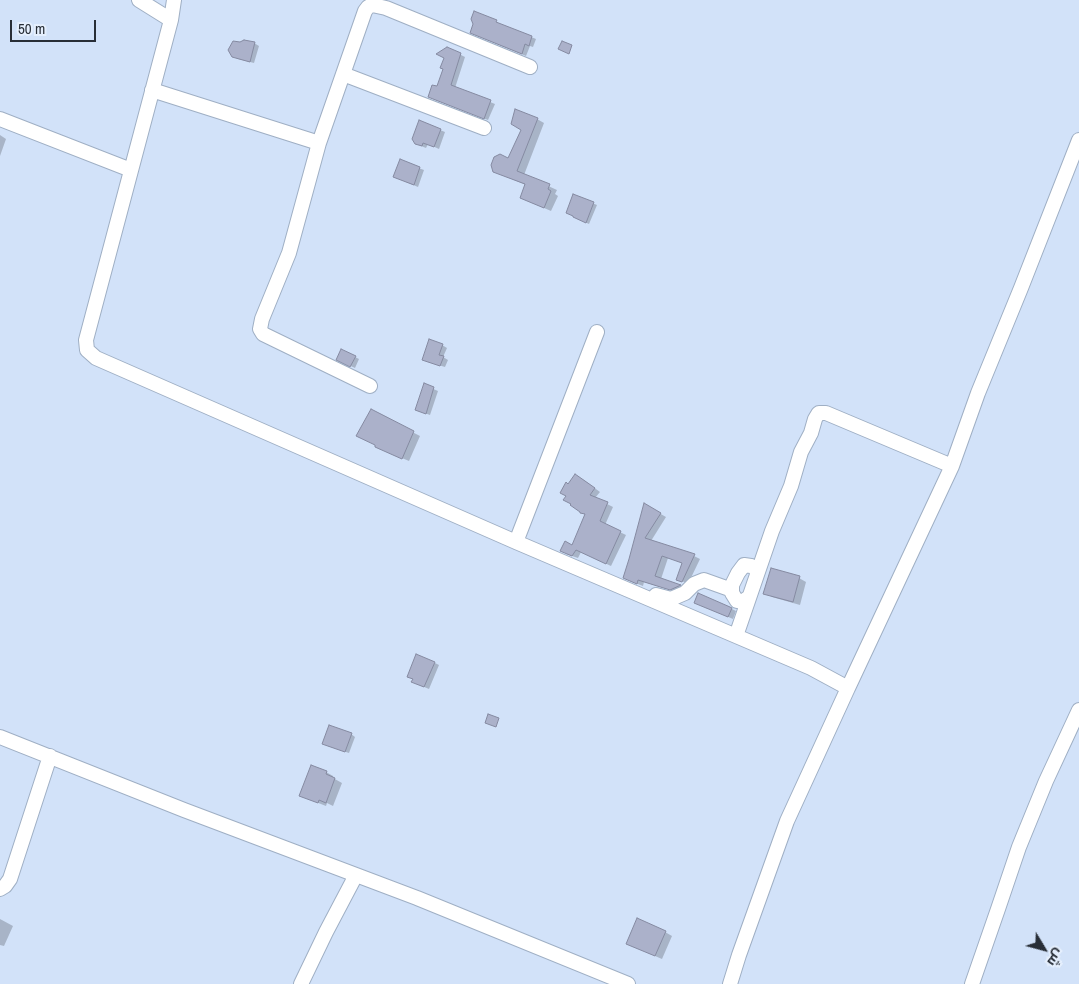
<!DOCTYPE html>
<meta charset="utf-8">
<style>
body{margin:0}
#map{position:relative;width:1079px;height:984px;overflow:hidden;background:#d2e2f9;font-family:"Archivo Narrow",Cairo,sans-serif}
canvas{display:block}
.north{position:absolute;left:1019px;top:924px;width:50px;height:50px;-webkit-text-stroke:4px #e5effd;paint-order:stroke;rotate:127deg;font-size:14px;font-weight:700;line-height:20px;text-align:center;color:#282e37}
.north::after{content:'';display:block;margin:auto;width:18px;height:22px;background:#282e37;clip-path:polygon(50% 0,100% 100%,50% 72%,0 100%)}
.scale{position:absolute;left:10px;top:20px;width:86px;height:22px;box-sizing:border-box;border:2px solid #282e37;border-top:0;padding-left:6px;font-size:15px;line-height:18px;white-space:nowrap;color:#282e37;-webkit-text-stroke:4px #e5effd;paint-order:stroke}
</style>
<div id="map">
<canvas width="1079" height="984"></canvas>
<div class="north">ش</div>
<div class="scale">50 m</div>
</div>
<script>
const ctx = document.querySelector('canvas').getContext('2d');
ctx.lineJoin = 'round';
function fill(path, color) { ctx.fillStyle = color; ctx.fill(path, 'evenodd'); }
const shape = rows => new Path2D(rows.map(r => 'M' + r).join(''));
function trace(path, color, width, dash) { ctx.strokeStyle = color; ctx.lineWidth = width; ctx.lineCap = dash ? 'butt' : 'round'; ctx.setLineDash(dash || []); ctx.stroke(path); }
const shadow = shape([
 [474,13,536,39,533,47,530,46,526,56,475,35],
 [254,43,259,46,254,63,238,59,233,56],
 [447,48,465,57,455,88,495,104,488,120,433,99,444,69],
 [537,119,544,123,524,175,557,190,555,194,558,196,551,211,521,198,526,185,502,175,508,159],
 [420,122,445,132,439,149,428,144,426,148,421,146],
 [0,135,6,139,0,156],
 [400,161,424,170,418,187,394,177],
 [574,196,597,205,589,224,578,219],
 [442,345,447,348,443,357,448,360,445,367,428,362],
 [355,357,359,359,355,368,342,362],
 [424,385,438,391,430,415,416,410],
 [371,411,420,436,409,461,383,450],
 [581,478,600,492,595,498,613,507,605,525,626,535,611,566,581,552,578,558,566,554,573,547,586,515,581,512,567,496,569,485],
 [645,505,666,517,651,541,694,556,700,559,688,584,678,579,683,563,668,558,661,579,685,588,677,592,644,582,643,586,630,581],
 [799,578,806,582,800,605,772,597,765,593],
 [700,605,730,608,736,611,733,619],
 [435,663,439,665,429,689,417,684],
 [351,734,355,737,349,753,328,746],
 [326,772,333,776,333,778,342,783,333,806,327,803,326,806,308,799],
 [0,919,13,926,4,946,0,945],
 [665,932,672,936,662,959,627,944]
]);
const building = shape([
 [474,11,497,20,496,22,532,36,529,46,525,44,522,54,470,33,473,24,471,19,474,11],
 [244,40,255,42,250,62,232,57,228,50,233,41,240,42,244,40],
 [562,41,572,45,569,54,558,49,562,41],
 [447,47,461,53,451,85,491,100,484,119,428,97,432,85,437,86,443,69,440,68,444,58,436,54,447,47],
 [515,109,538,118,517,171,550,184,548,189,551,191,544,208,520,198,525,184,493,172,491,165,494,157,500,154,508,158,521,130,511,124,515,109],
 [419,120,441,129,434,147,423,143,422,146,415,144,412,139,419,120],
 [400,159,420,167,414,185,393,177,400,159],
 [573,194,594,202,586,223,573,217,573,216,566,213,573,194],
 [429,339,443,344,439,355,444,356,440,366,422,360,429,339],
 [341,349,356,356,350,367,336,360,341,349],
 [424,383,434,387,426,414,415,410,424,383],
 [371,409,414,431,402,459,375,447,375,445,356,436,371,409],
 [575,474,595,488,590,495,608,502,600,521,621,531,606,564,576,550,572,556,560,551,565,541,572,545,585,514,580,513,580,512,570,505,571,504,563,500,566,496,560,493,566,482,568,484,575,474],
 [644,503,661,513,645,538,695,554,682,582,676,580,682,563,662,556,655,576,681,585,670,590,638,580,637,584,623,578,629,559,644,503],
 [771,568,800,576,793,602,763,594,771,568],
 [698,593,730,607,732,608,728,617,694,603,698,593],
 [416,654,435,662,424,687,411,682,413,679,407,677,416,654],
 [488,714,499,718,496,727,485,723,488,714],
 [329,725,352,733,345,752,322,744,329,725],
 [311,765,327,771,326,774,335,778,326,803,319,800,318,803,299,796,311,765],
 [637,918,666,931,655,956,626,944,637,918]
]);
const street = shape([
 [139,0,171,20,86,340,87,350,96,358,516,542,811,668,848,688,787,821,739,955,730,984],
 [171,20,174,0],
 [343,74,484,128],
 [152,90,319,143,365,11,368,7,372,5,386,8,530,67],
 [0,119,131,170],
 [319,143,289,253,262,319,260,329,263,334,370,386],
 [516,542,597,332],
 [656,595,671,599,685,593,694,584,704,580,732,590],
 [749,597,742,602,737,601,732,593,732,585,738,573,744,565,751,566,758,570],
 [736,636,772,531,791,486,801,452,811,433,815,419,818,414,819,413,826,413,952,466],
 [848,688,952,466,978,393,1021,288,1079,140],
 [0,737,184,810,417,898,628,984],
 [0,889,5,886,10,879,50,756],
 [301,984,326,932,356,875],
 [972,984,998,909,1019,847,1046,781,1079,710]
]);
fill(shadow, '#0003');
fill(building, '#abb1ca');
trace(building, '#858aa1', 1);
trace(street, '#9fafc4', 16);
trace(street, '#fff', 14);
</script>
